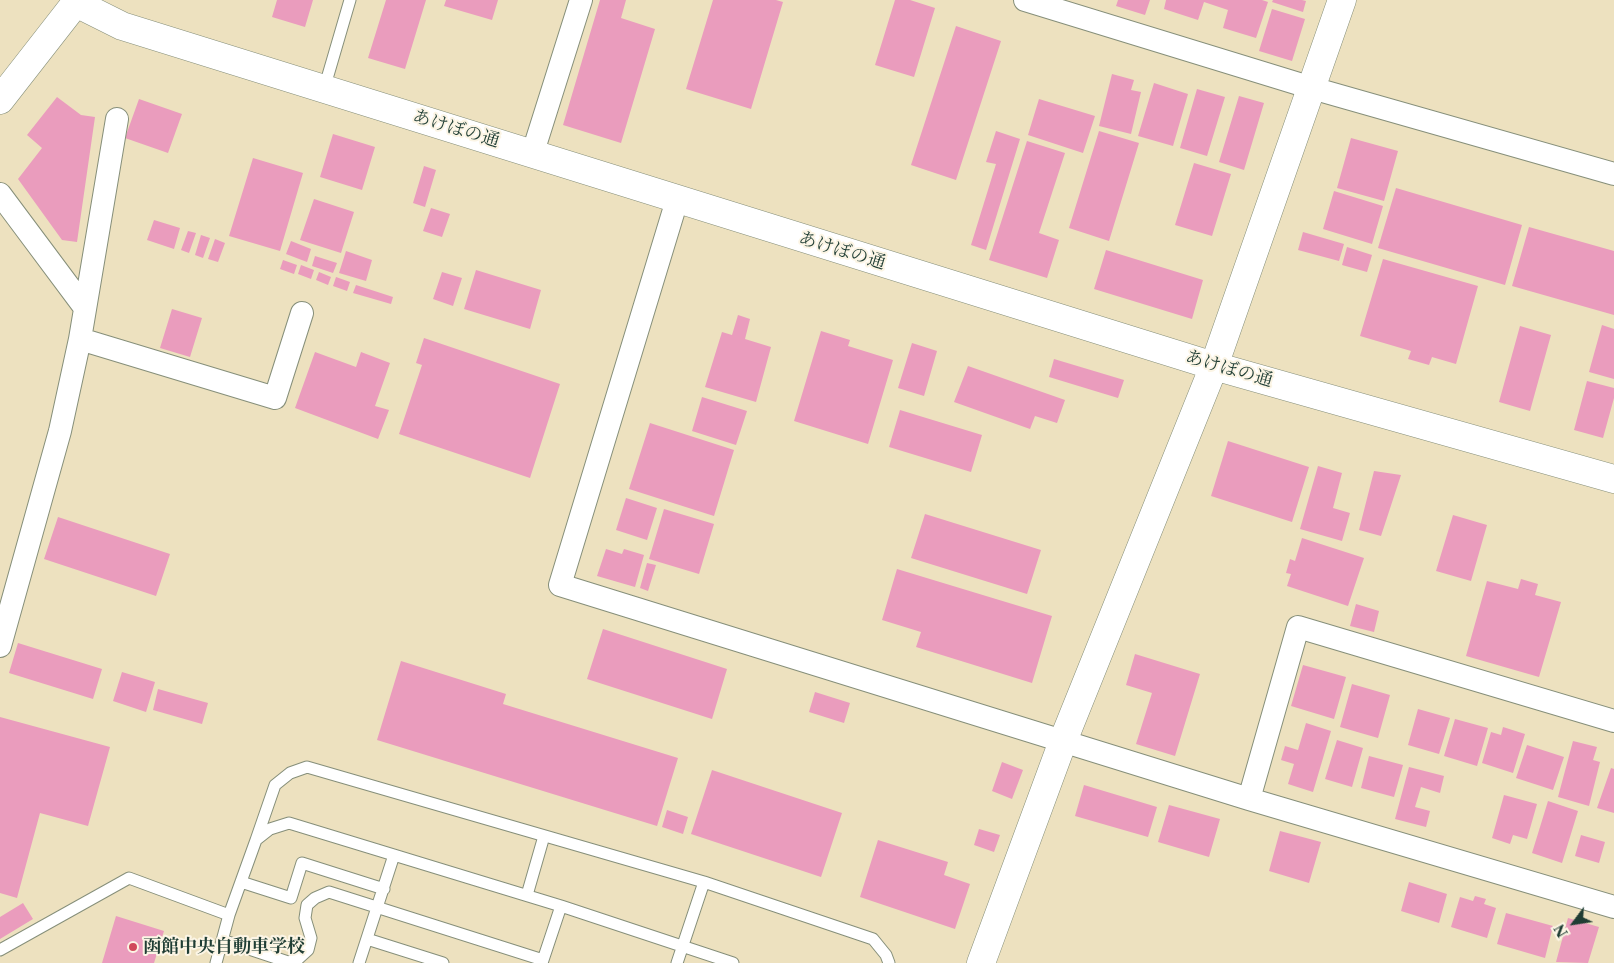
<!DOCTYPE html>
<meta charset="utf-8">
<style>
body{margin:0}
#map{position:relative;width:1614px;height:963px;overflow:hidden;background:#ede1bf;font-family:"Libre Caslon Text",serif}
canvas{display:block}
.north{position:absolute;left:1549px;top:898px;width:50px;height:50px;-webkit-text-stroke:4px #fcf5e5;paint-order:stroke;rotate:239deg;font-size:14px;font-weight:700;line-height:20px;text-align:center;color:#1f3d34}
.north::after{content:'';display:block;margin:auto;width:18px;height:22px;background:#1f3d34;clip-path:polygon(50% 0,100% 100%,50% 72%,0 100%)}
</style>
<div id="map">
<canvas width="1614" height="963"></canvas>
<div class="north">N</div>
</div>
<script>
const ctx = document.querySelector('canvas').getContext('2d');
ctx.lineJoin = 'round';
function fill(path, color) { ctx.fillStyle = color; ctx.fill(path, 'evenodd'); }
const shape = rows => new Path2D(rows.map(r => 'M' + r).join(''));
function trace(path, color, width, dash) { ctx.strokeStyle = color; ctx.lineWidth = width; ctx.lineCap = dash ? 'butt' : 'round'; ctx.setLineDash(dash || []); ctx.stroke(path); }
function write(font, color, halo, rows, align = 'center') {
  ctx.font = font + ' "Libre Caslon Text","Noto Serif JP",serif'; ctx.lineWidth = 4; ctx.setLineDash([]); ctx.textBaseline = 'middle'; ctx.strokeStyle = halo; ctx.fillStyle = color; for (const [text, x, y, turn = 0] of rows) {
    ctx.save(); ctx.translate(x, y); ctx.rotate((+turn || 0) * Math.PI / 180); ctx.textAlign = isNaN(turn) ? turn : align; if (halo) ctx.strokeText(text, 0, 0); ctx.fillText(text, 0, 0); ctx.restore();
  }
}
const building = shape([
 [277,0,313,0,305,27,272,17],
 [386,0,426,0,405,69,368,58],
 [446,0,498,0,492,20,444,6],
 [600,0,626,0,621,18,655,29,621,143,563,125],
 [713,0,776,0,783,2,751,109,686,89],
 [895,0,910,0,935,8,914,77,875,65],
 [1118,0,1150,0,1145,15,1116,6],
 [1166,0,1262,0,1268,2,1256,38,1223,28,1228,10,1204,2,1198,20,1164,9],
 [1273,0,1302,0,1306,1,1303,12,1272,2],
 [1272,9,1305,19,1292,61,1259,51],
 [956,26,1001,41,956,180,911,165],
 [1112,74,1134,80,1131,90,1141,92,1131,134,1099,126],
 [1154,83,1188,94,1173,146,1138,136],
 [1197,89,1225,97,1207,156,1180,148],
 [1239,96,1264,103,1244,170,1219,162],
 [57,97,81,115,95,117,77,242,62,240,18,179,42,148,27,135],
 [139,99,182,114,168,153,125,138],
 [1039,99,1095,116,1083,153,1028,135],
 [996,131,1020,139,986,250,971,245,996,164,986,162],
 [1099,131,1139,143,1109,241,1069,228],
 [333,134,375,147,362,190,320,177],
 [1351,138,1398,151,1384,201,1337,188],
 [1027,141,1065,153,1039,233,1059,240,1047,278,989,260],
 [253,158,303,173,280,251,229,236],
 [1194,163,1231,174,1212,236,1175,225],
 [424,166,436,170,425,207,413,203],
 [1396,188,1522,225,1505,285,1378,248],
 [1334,191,1383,206,1372,244,1323,229],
 [314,199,354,212,341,253,300,240],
 [431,208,450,214,442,237,423,231],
 [154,220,180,228,174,249,147,240],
 [1529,227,1614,251,1614,315,1512,286],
 [188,231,196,233,189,253,181,250],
 [1303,232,1344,244,1339,261,1298,250],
 [201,235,210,238,203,258,195,255],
 [215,239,225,243,218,262,208,259],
 [291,241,311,249,307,262,286,254],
 [1347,247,1372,255,1367,272,1342,265],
 [1106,250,1203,280,1192,319,1094,289],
 [346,251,372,260,366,281,339,273],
 [315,256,337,263,333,273,312,266],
 [1383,259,1478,286,1456,364,1432,357,1429,365,1408,359,1411,351,1360,336],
 [283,260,297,265,294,274,280,269],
 [301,265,314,270,311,279,298,274],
 [476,270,541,290,530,329,464,309],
 [319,272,331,277,328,285,316,280],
 [442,272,462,278,453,306,433,299],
 [336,277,350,282,347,291,333,286],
 [356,285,393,297,391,304,353,293],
 [172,309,202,318,190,357,160,348],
 [738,315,750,319,745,339,771,347,756,402,705,387,722,332,732,335],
 [1602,325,1614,329,1614,379,1589,372],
 [1520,326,1551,335,1530,411,1499,402],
 [821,331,850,340,848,346,893,360,868,444,794,421],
 [424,338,560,384,530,478,399,434,422,365,416,363],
 [912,343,937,351,924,396,898,388],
 [315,352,356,367,361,352,390,363,375,406,389,410,378,439,295,408],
 [1054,359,1124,380,1118,398,1049,377],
 [968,366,1065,400,1057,423,1035,416,1030,429,954,402],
 [1587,381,1614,388,1614,398,1603,438,1574,430],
 [702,397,747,411,736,445,692,431],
 [900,410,982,435,971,472,889,447],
 [650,423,734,450,714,516,629,489],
 [1228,441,1309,467,1292,522,1211,496],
 [1318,466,1342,473,1333,508,1350,513,1342,541,1300,529],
 [1374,471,1401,475,1381,536,1359,530],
 [626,498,657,508,647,540,616,530],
 [664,509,714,524,699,574,649,559],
 [925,514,1041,550,1027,594,911,558],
 [1453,515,1487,525,1471,581,1436,571],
 [58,517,170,554,156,596,44,559],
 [1302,538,1364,558,1348,606,1287,586,1291,574,1286,573,1290,559,1295,561],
 [606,549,622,554,624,549,644,555,635,587,597,576],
 [647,563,656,565,648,591,640,588],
 [897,569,1052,616,1032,683,916,647,921,632,882,620],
 [1521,579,1538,584,1535,595,1561,602,1539,677,1466,656,1487,581,1518,589],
 [1356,604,1379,611,1374,632,1350,626],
 [603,629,727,669,712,719,587,679],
 [18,643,102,669,93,699,9,673],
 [1135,654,1200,674,1175,756,1136,744,1152,693,1126,685],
 [401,661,506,694,503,704,678,758,657,826,377,740],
 [1303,665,1346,677,1334,719,1291,706],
 [122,672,155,682,146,712,113,701],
 [1352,684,1390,695,1378,738,1340,727],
 [158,689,208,703,202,724,153,710],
 [815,692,850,703,844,723,809,712],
 [1418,709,1450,718,1439,754,1408,745],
 [0,717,110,747,88,826,40,813,17,898,0,893],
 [1455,719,1488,728,1477,766,1444,756],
 [1306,723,1331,731,1313,792,1288,784,1294,764,1281,760,1285,746,1298,750],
 [1503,727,1525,734,1513,773,1482,763,1491,732,1501,735],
 [1337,740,1363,748,1352,787,1325,779],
 [1573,741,1597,747,1593,760,1600,762,1589,806,1558,797],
 [1527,745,1564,757,1553,790,1516,778],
 [1369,756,1403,765,1394,797,1361,788],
 [1002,762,1023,770,1012,799,992,791],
 [1409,767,1444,776,1440,793,1421,787,1415,807,1430,811,1426,827,1395,819],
 [1611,768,1614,769,1614,813,1597,808],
 [712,770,842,813,821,877,691,834],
 [1084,785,1157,807,1148,837,1075,816],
 [1504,795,1537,804,1527,839,1513,835,1510,844,1492,838],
 [1548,801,1578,811,1562,863,1532,853],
 [1169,805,1220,819,1209,857,1158,842],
 [667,810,688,817,683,834,662,827],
 [979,829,1000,835,994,852,974,845],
 [1280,831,1321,842,1309,883,1269,871],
 [1581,835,1605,842,1599,863,1575,856],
 [878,840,948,862,944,875,970,884,955,929,860,897],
 [1409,882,1447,894,1439,923,1401,911],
 [1475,896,1486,899,1484,904,1496,908,1487,938,1451,927,1460,897,1473,901],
 [23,903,33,919,0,939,0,917],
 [1506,913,1553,926,1545,958,1497,944],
 [116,916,164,931,154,963,102,963],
 [1568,918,1599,927,1588,963,1556,962]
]);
const service = shape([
 [324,89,350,0],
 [256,840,275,785,290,773,307,767,704,882,873,939,886,955,889,963],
 [241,882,291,898,302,863,384,889],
 [527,895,544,836],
 [367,939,443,963],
 [222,940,288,962,298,959,308,950,311,938,305,918,307,905,315,898,329,892,543,960],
 [0,950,129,878,229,915],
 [216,963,229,915,256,840,270,829,289,823,561,906,733,963],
 [359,963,394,855],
 [542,963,561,906],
 [677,963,704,882]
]);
const minor = shape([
 [1025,0,1312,88,1614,174],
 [533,152,581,0],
 [0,194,85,308],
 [677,200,560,585,1249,799,1614,907],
 [80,339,275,398,302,313],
 [0,646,60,431,80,339,117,119],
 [1249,799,1298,627,1614,721]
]);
const tertiary = shape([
 [76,3,122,26,1214,366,1614,479],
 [0,100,78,0],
 [981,963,1063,741,1214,366,1342,0]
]);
const markers = [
 [133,947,5,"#d1495b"]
];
const streetNames = [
 ["あけぼの通",456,129,17],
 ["あけぼの通",842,251,17],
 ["あけぼの通",1229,369,16]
];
const poiNames = [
 ["函館中央自動車学校",143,947]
];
fill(building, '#ea9cbd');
trace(service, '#868f7a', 13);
trace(minor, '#868f7a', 24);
trace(tertiary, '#868f7a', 29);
trace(service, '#fff', 11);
trace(minor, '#fff', 22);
trace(tertiary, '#fff', 28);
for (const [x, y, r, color] of markers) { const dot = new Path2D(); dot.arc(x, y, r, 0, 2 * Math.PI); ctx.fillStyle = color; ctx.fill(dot); trace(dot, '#fcf5e5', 2); }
write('18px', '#1f3d34', '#fcf5e5', streetNames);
write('bold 18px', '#1f3d34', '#fcf5e5', poiNames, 'left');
</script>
